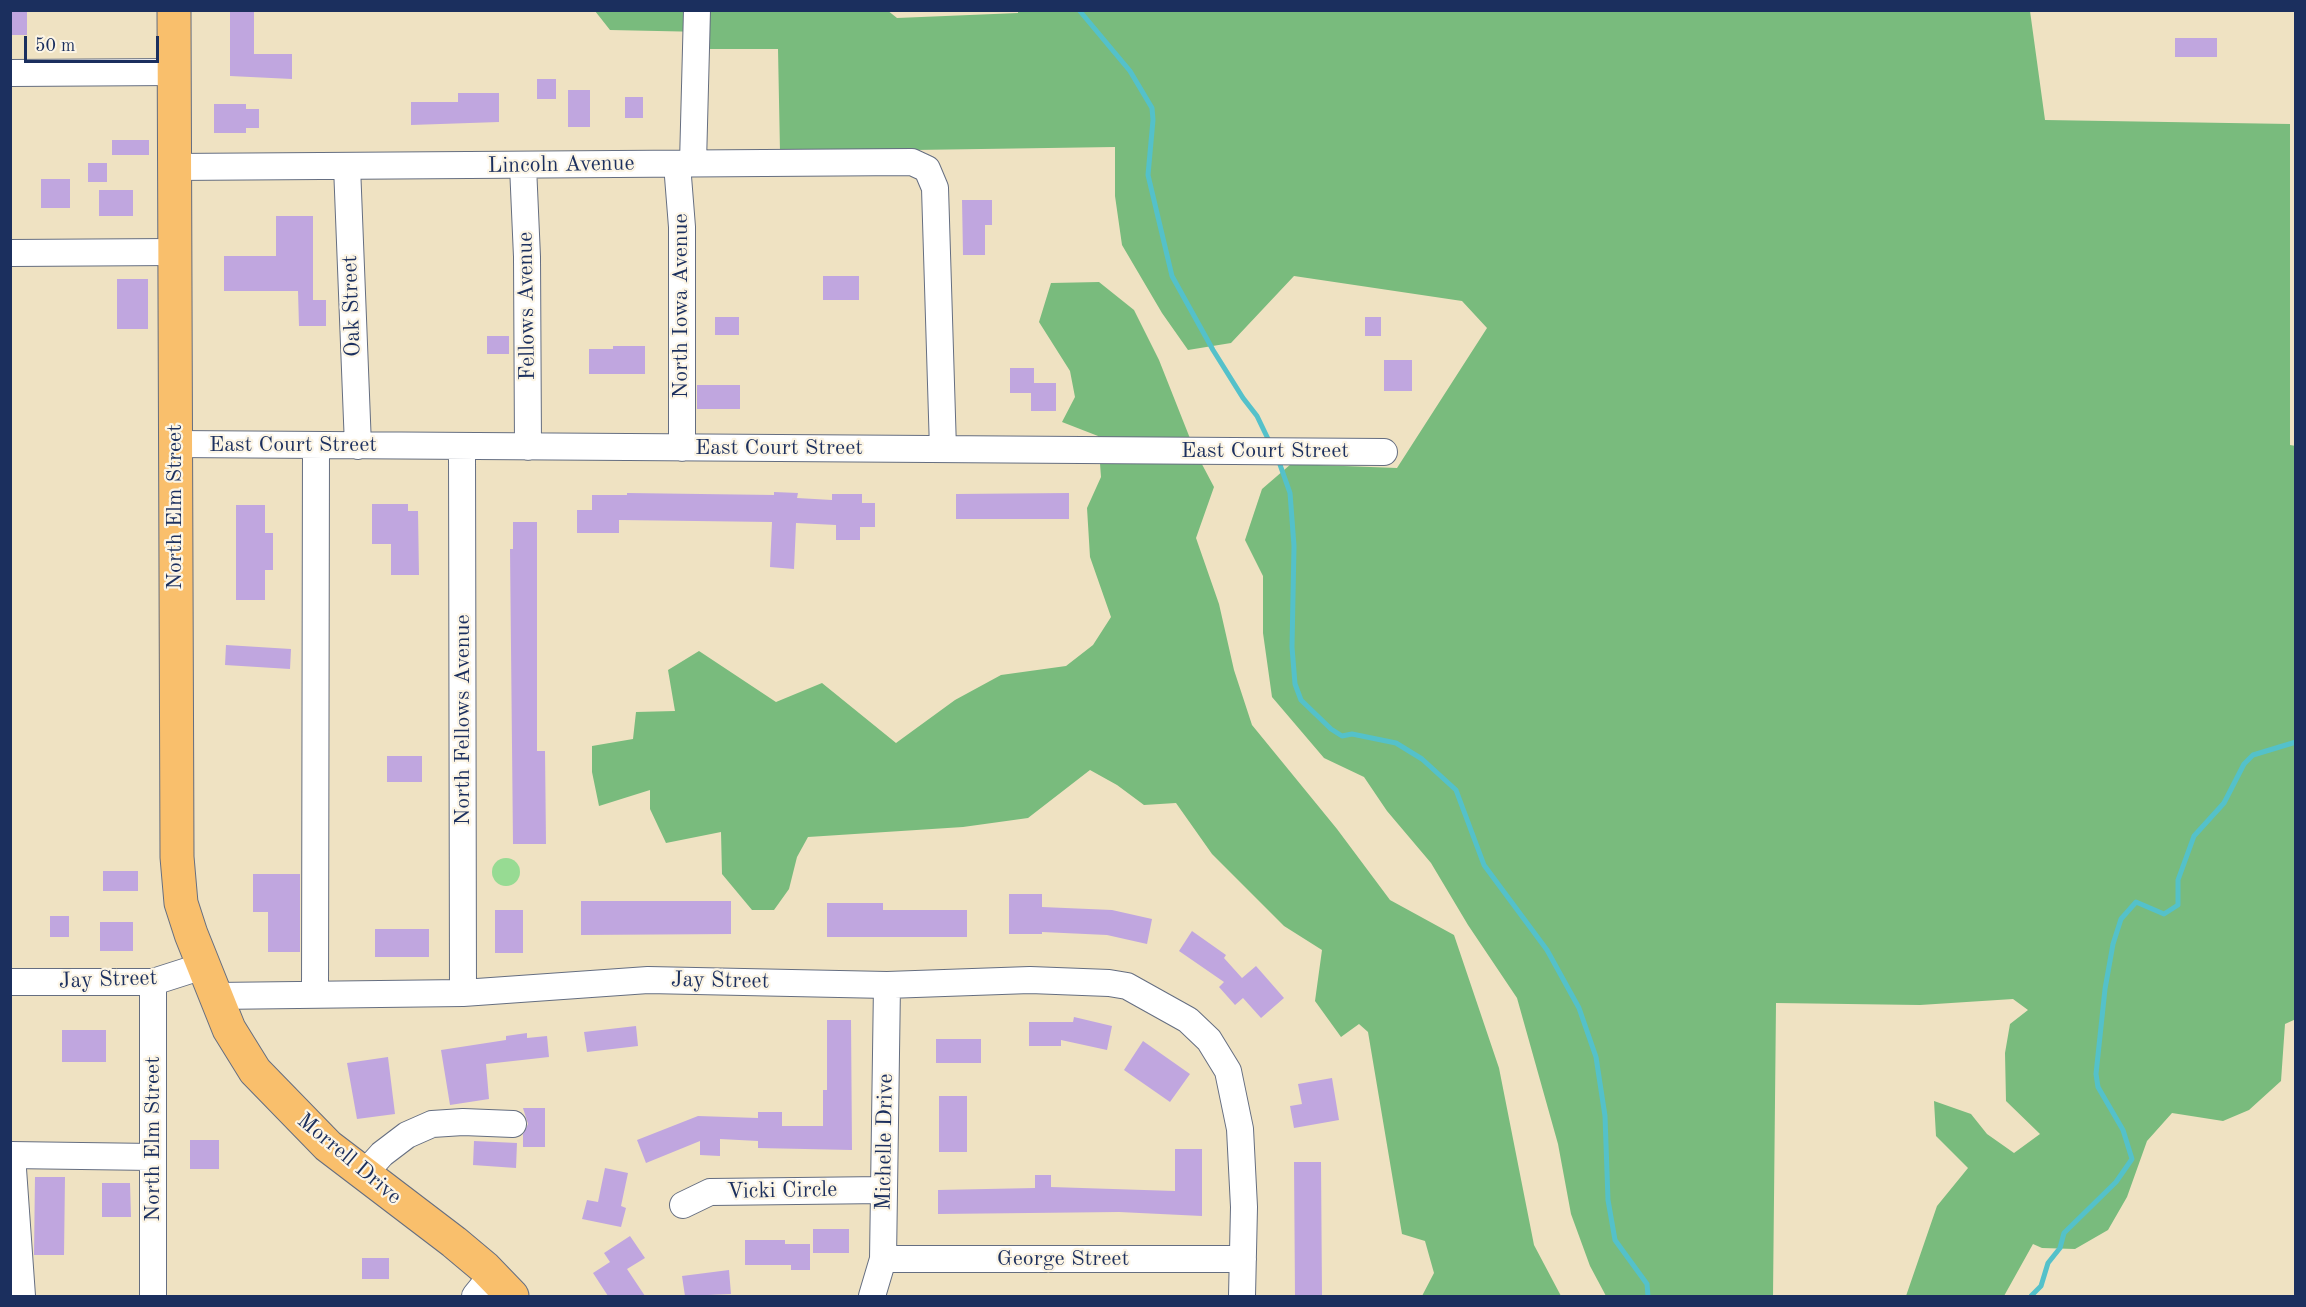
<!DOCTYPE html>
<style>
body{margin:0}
#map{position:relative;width:2306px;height:1307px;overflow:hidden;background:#efe2c2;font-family:"Old Standard TT",serif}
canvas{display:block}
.frame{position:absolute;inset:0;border:12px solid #1b2f5e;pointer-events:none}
.scale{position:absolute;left:24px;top:36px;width:135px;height:27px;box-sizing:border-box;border:3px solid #1b2f5e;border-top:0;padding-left:8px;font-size:18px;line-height:21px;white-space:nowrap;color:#1b2f5e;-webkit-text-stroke:4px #fcf5e5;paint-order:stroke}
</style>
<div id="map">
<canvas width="2306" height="1307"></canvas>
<div class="frame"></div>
<div class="scale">50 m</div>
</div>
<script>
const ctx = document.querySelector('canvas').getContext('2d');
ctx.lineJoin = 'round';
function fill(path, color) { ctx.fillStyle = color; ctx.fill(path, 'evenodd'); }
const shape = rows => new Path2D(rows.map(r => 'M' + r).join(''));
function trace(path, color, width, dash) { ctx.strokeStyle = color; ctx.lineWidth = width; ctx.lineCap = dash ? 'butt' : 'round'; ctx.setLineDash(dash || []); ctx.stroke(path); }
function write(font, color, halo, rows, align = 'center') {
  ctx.font = font + ' "Old Standard TT",serif'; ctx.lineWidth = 4.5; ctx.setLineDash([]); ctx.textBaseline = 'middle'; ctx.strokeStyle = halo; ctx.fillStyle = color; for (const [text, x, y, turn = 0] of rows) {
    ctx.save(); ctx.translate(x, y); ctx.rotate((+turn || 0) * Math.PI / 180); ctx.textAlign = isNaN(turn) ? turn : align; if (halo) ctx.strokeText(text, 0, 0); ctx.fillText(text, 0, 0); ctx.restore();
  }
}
const green = shape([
 '492 872a14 14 0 1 1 28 0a14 14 0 1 1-28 0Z'
]);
const forest = shape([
 [887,10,897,18,1018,13,1018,10,2030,11,2045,120,2290,124,2290,445,2296,446,2296,1019,2285,1024,2281,1081,2249,1110,2223,1121,2172,1113,2147,1141,2127,1197,2108,1230,2075,1249,2042,1248,2033,1244,2004,1296,1906,1296,1937,1206,1968,1168,1936,1136,1934,1101,1971,1114,1987,1134,2014,1153,2040,1134,2006,1101,2005,1053,2010,1024,2028,1010,2013,999,1920,1005,1776,1003,1773,1296,1606,1296,1590,1266,1571,1214,1558,1144,1517,998,1468,925,1431,863,1387,811,1364,777,1324,758,1272,697,1263,633,1263,576,1245,540,1262,489,1291,464,1397,468,1487,328,1462,301,1294,276,1231,343,1188,350,1162,313,1122,245,1115,196,1115,147,780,152,778,49,707,49,705,32,610,30,595,11],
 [1099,282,1134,310,1159,360,1195,451,1214,487,1196,538,1219,604,1234,670,1252,725,1337,829,1390,900,1454,935,1499,1068,1534,1245,1561,1296,1422,1296,1434,1273,1425,1241,1402,1234,1368,1032,1359,1024,1341,1037,1315,1001,1322,950,1284,926,1212,854,1176,803,1144,805,1117,785,1090,770,1028,818,963,827,808,837,797,857,789,889,774,910,752,910,722,874,721,832,666,843,650,809,650,790,599,806,592,772,592,746,633,739,636,712,675,711,668,670,699,651,776,702,822,683,896,743,955,700,1001,675,1066,666,1093,645,1111,617,1090,557,1087,508,1101,477,1098,436,1062,422,1075,397,1070,371,1039,322,1051,283]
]);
const stream = shape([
 [1079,10,1130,71,1152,108,1153,120,1148,175,1172,276,1213,350,1243,398,1257,416,1270,443],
 [1278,459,1290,493,1294,546,1292,647,1295,684,1301,700,1331,729,1342,736,1352,734,1396,743,1422,759,1456,790,1484,865,1547,950,1579,1008,1596,1057,1605,1116,1608,1200,1615,1240,1647,1284,1648,1296],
 [2031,1296,2041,1286,2048,1263,2060,1248,2064,1233,2116,1182,2132,1159,2123,1130,2098,1087,2096,1074,2105,989,2113,944,2121,919,2136,902,2164,914,2178,905,2178,880,2194,836,2224,803,2244,764,2253,755,2296,742]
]);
const building = shape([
 [10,10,27,10,27,35,10,35],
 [230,10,254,10,254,54,292,54,292,79,230,76],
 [2175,38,2217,38,2217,57,2175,57],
 [537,79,556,79,556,99,537,99],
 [568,90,590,90,590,127,568,127],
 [458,93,499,93,499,122,411,125,411,102,458,102],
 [625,97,643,97,643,118,625,118],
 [214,104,246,104,246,109,259,109,259,128,246,128,246,133,214,133],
 [112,140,149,140,149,155,112,155],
 [88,163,107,163,107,182,88,182],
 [41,179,70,179,70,208,41,208],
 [99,190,133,190,133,216,99,216],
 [962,200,992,200,992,225,985,225,985,255,963,255],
 [276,216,313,216,313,300,326,300,326,326,299,326,298,291,224,291,224,256,276,256],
 [823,276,859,276,859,300,823,300],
 [117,279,148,279,148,329,117,329],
 [715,317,739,317,739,335,715,335],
 [1365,317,1381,317,1381,336,1365,336],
 [487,336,509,336,509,354,487,354],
 [613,346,645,346,645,374,589,374,589,349,613,349],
 [1384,360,1412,360,1412,391,1384,391],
 [1010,368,1034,368,1034,383,1056,383,1056,411,1031,411,1031,393,1010,393],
 [697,385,740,385,740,409,697,409],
 [774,492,798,493,797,498,832,500,832,494,862,494,862,503,875,503,875,527,860,527,860,540,836,540,836,525,796,523,794,569,770,567,772,522,619,520,619,533,577,533,577,510,592,510,592,495,627,495,627,493,774,495],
 [1069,493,1069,519,956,519,956,494],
 [372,504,408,504,408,511,418,511,419,575,391,575,391,544,372,544],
 [236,505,265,505,265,533,273,533,273,570,265,570,265,600,236,600],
 [513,522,537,522,537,751,545,751,546,844,513,844,510,549,513,549],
 [226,645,291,649,290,669,225,665],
 [387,756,422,756,422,782,387,782],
 [103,871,138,871,138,891,103,891],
 [253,874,300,874,300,952,268,952,268,912,253,912],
 [1009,894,1042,894,1042,907,1112,910,1152,919,1147,944,1107,935,1042,932,1042,934,1009,934],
 [581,901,731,901,731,934,581,935],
 [827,903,883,903,883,910,967,910,967,937,827,937],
 [495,910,523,910,523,953,495,953],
 [50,916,69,916,69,937,50,937],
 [100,922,133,922,133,951,100,951],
 [375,929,429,929,429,957,375,957],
 [1192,931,1226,955,1224,958,1242,978,1256,966,1284,998,1261,1018,1243,998,1235,1005,1219,987,1224,982,1179,951],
 [1074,1017,1112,1026,1107,1050,1061,1040,1061,1046,1029,1046,1029,1022,1073,1022],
 [827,1020,851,1020,852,1150,758,1148,758,1141,720,1139,720,1156,700,1155,700,1141,646,1163,637,1140,698,1116,758,1118,758,1112,782,1112,782,1126,823,1126,823,1090,827,1090],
 [636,1026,638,1046,587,1052,584,1032],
 [62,1030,106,1030,106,1062,62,1062],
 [527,1033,527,1038,547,1036,549,1057,486,1064,489,1099,450,1105,441,1050,506,1040,506,1036],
 [936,1039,981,1039,981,1063,936,1063],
 [1143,1041,1190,1074,1170,1102,1124,1070],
 [388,1057,395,1114,357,1119,347,1063],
 [1332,1078,1339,1120,1294,1128,1290,1106,1302,1104,1298,1084],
 [939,1096,967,1096,967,1152,939,1152],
 [523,1108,545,1108,545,1147,523,1147,523,1134,528,1124],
 [190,1140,219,1140,219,1169,190,1169],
 [474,1141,517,1143,516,1168,473,1165],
 [1175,1149,1202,1149,1202,1216,1119,1212,938,1214,938,1190,1035,1188,1035,1175,1051,1175,1051,1187,1175,1191],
 [1294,1162,1321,1162,1322,1296,1295,1296],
 [605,1168,628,1173,621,1206,626,1208,621,1227,582,1219,587,1200,598,1202],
 [35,1177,65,1177,64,1255,34,1255],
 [102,1183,130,1183,131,1217,102,1217],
 [813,1229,849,1229,849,1253,813,1253],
 [630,1236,645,1258,627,1269,645,1296,608,1296,593,1273,610,1262,604,1253],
 [745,1240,785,1240,785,1244,810,1244,810,1270,791,1270,791,1265,745,1265],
 [362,1258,389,1258,389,1279,362,1279],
 [729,1270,731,1294,685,1296,682,1276]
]);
const minor = shape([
 [10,73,174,72],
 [693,163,697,10],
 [677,164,682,227,682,448],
 [347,166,358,446],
 [523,166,527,257,528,447],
 [173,167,912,162,927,169,935,188,943,449],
 [10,253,174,252],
 [174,444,1384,452],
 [462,446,463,993],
 [10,982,153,982,203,966],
 [153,982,153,1296],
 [315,995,316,445],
 [215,996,463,993,648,980,887,985,1030,980,1109,983,1127,986,1188,1020,1209,1040,1228,1071,1240,1129,1244,1207,1242,1296],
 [10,1155,153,1157],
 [12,1155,22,1296],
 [364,1174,382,1154,407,1135,432,1124,463,1122,513,1124],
 [683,1205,710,1192,884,1190],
 [883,1259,1243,1259],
 [475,1296,492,1275],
 [872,1296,883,1259,887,985]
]);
const major = shape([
 [174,10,177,857,181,903,191,934,229,1029,255,1071,328,1146,454,1242,485,1268,512,1296]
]);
const streetNames = [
 ["Lincoln Avenue",561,165,-1],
 ["Oak Street",352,306,-92],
 ["Fellows Avenue",527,306,-91],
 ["North Iowa Avenue",681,306,-90],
 ["East Court Street",293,445],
 ["East Court Street",779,448],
 ["East Court Street",1265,451],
 ["North Elm Street",175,507,-90],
 ["North Fellows Avenue",463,720,-90],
 ["Jay Street",108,980,-2],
 ["Jay Street",720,981,1],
 ["North Elm Street",153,1139,-90],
 ["Michelle Drive",885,1142,-89],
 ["Morrell Drive",349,1159,40],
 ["Vicki Circle",782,1191,-1],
 ["George Street",1063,1259]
];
fill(green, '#97db93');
fill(forest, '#79bb7d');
trace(stream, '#54c1ca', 5);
fill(building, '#c0a6df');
trace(minor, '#656e81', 28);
trace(major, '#656e81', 35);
trace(minor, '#fff', 26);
trace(major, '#f9bf6c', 33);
write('22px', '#1b2f5e', '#fcf5e5', streetNames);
</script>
